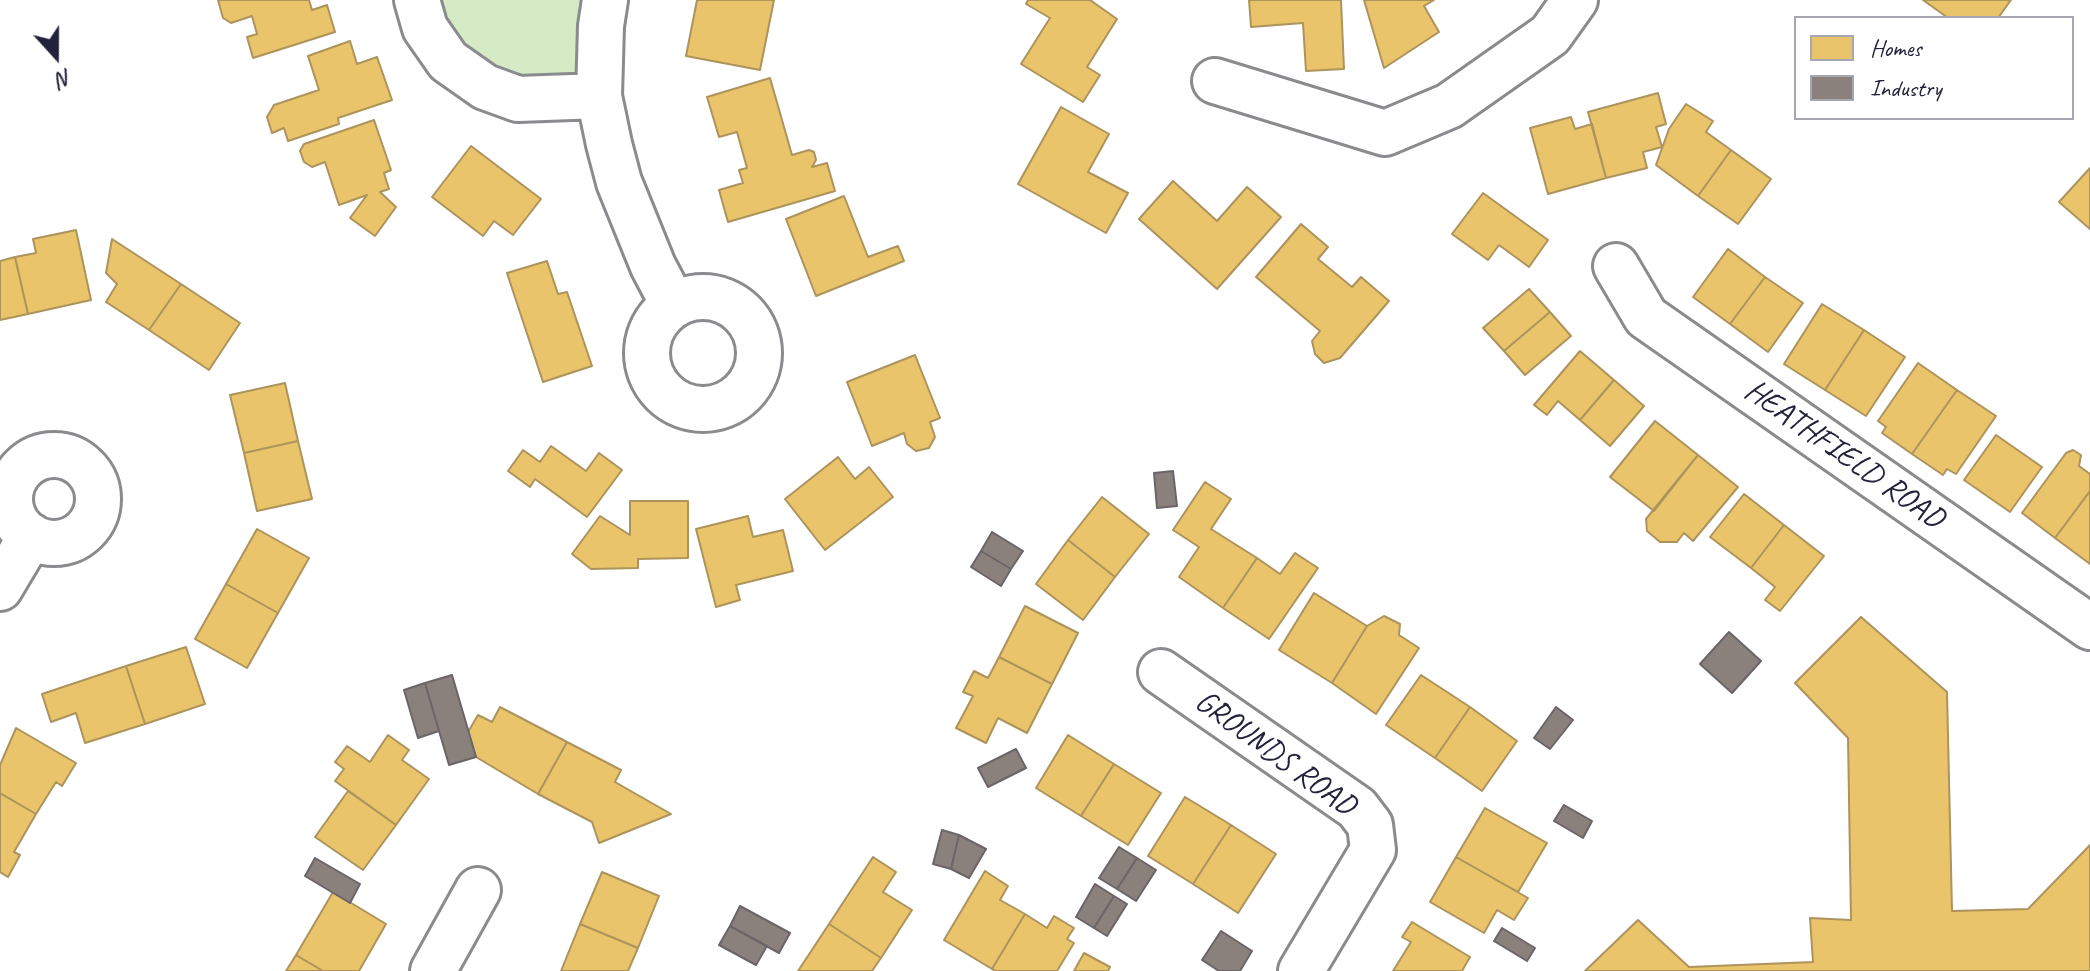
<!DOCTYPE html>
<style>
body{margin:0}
#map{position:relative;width:2090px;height:971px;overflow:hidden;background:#fff;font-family:Caveat,sans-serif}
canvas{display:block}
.legend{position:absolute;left:1794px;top:16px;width:280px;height:104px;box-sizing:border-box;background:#fff;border:2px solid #a7a7b1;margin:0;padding:10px 14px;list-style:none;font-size:24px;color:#22223b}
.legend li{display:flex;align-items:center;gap:16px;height:40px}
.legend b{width:40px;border:2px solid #a7a7b1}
.north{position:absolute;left:16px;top:16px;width:80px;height:80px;-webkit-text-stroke:6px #fff;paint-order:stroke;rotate:159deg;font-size:22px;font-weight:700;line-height:32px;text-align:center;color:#22223b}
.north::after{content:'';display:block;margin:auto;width:28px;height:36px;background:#22223b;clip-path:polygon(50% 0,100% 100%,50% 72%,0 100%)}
</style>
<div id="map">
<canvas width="2090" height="971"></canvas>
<ul class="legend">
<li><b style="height:22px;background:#e9c46a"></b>Homes</li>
<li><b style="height:22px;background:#8a817c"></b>Industry</li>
</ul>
<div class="north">N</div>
</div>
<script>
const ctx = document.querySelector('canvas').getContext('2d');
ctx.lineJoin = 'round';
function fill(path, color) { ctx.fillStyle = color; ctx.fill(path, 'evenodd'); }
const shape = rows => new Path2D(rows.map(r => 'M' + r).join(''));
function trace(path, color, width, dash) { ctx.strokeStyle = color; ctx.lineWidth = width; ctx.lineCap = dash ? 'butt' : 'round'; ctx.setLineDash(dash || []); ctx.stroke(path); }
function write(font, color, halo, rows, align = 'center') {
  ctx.font = font + ' Caveat,sans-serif'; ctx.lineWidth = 8; ctx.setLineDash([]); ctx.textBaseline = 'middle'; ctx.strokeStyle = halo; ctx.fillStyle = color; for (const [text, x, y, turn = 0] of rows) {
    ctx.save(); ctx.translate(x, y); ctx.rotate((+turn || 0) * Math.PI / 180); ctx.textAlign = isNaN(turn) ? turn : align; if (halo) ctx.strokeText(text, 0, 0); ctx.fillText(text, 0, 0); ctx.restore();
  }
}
const green = shape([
 [430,0,583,0,581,71,568,86,485,76]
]);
const homes = shape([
 [218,0,309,0,312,10,327,5,335,32,253,58,247,37,257,34,252,16,231,23,223,18,218,0],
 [697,0,774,0,760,70,686,56,697,0],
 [1028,0,1090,0,1117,19,1087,67,1100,75,1083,102,1021,64,1050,18,1026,4,1028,0],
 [1249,0,1341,0,1344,69,1306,71,1303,23,1251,27,1249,0],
 [1364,0,1434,0,1424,6,1439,32,1384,68,1364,0],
 [1923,0,2011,0,1998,18,1948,18,1923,0],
 [350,41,357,64,377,57,392,100,338,118,339,124,288,141,284,128,272,133,267,117,274,105,319,90,308,56,350,41],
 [770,78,792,155,809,150,814,152,816,160,812,167,827,163,835,191,728,222,719,190,743,183,739,170,747,168,737,132,719,137,707,97,770,78],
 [1658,93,1666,124,1656,127,1662,147,1643,152,1647,168,1606,178,1588,112,1658,93],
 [1686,104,1713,121,1706,132,1731,150,1698,196,1656,165,1669,129,1686,104],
 [1061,107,1109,134,1088,172,1128,193,1106,233,1018,184,1061,107],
 [1571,117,1575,129,1592,124,1606,178,1548,194,1530,128,1571,117],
 [374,120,391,170,384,173,389,189,380,192,396,207,375,236,350,218,367,195,339,205,325,162,312,167,304,162,300,151,304,144,374,120],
 [471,146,541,199,513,235,494,221,483,236,432,197,471,146],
 [1731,150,1771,179,1738,224,1698,196,1731,150],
 [2090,168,2090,229,2059,202,2090,168],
 [1173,181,1217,221,1247,187,1281,217,1217,289,1139,219,1173,181],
 [1483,193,1548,240,1529,267,1499,245,1488,260,1452,234,1483,193],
 [844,196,868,257,898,246,904,261,816,296,786,219,844,196],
 [1301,224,1328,247,1318,259,1352,287,1361,277,1389,301,1340,358,1324,363,1315,354,1312,341,1320,331,1256,277,1301,224],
 [76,230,91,300,28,314,15,257,36,253,33,239,76,230],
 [112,239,181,284,149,330,106,302,117,284,106,273,112,239],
 [1728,249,1765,277,1730,324,1693,297,1728,249],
 [15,257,28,314,0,320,0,261,15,257],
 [547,261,558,294,567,292,592,366,543,382,507,273,547,261],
 [1765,277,1803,303,1768,352,1730,324,1765,277],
 [181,284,240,323,209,370,149,330,181,284],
 [1529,289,1550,312,1504,351,1483,328,1529,289],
 [1822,304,1864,330,1825,390,1784,364,1822,304],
 [1550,312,1571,336,1525,375,1504,351,1550,312],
 [1864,330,1905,357,1866,416,1825,390,1864,330],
 [1580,351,1614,380,1580,420,1558,401,1547,415,1534,405,1580,351],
 [915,355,940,418,930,422,935,437,929,448,916,451,907,444,904,433,872,446,847,382,915,355],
 [1918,363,1957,390,1912,454,1882,433,1886,427,1878,421,1918,363],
 [1614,380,1644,406,1610,446,1580,420,1614,380],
 [285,383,298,441,244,453,230,395,285,383],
 [1957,390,1996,416,1956,474,1947,469,1943,475,1912,454,1957,390],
 [1655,421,1698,455,1654,511,1610,477,1655,421],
 [1996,435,2042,467,2010,512,1964,480,1996,435],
 [298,441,312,499,257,511,244,453,298,441],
 [551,446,586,471,599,453,622,470,587,517,535,479,530,487,508,471,523,450,540,462,551,446],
 [2073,450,2081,455,2079,466,2090,474,2090,491,2055,538,2022,513,2066,453,2073,450],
 [1698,455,1738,487,1693,541,1684,533,1677,542,1660,542,1647,531,1646,519,1698,455],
 [838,457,855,479,869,467,893,497,825,550,785,499,838,457],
 [1205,482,1231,499,1211,529,1257,558,1223,608,1179,577,1199,547,1173,530,1205,482],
 [2090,491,2090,564,2055,538,2090,491],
 [1744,494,1784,525,1751,568,1710,537,1744,494],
 [1102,497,1149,534,1115,577,1068,540,1102,497],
 [630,501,688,501,688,558,638,559,638,568,591,569,572,554,600,516,630,535,630,501],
 [748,516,753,537,783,530,793,571,736,585,740,600,716,607,696,529,748,516],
 [1784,525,1824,556,1780,611,1765,600,1775,587,1751,568,1784,525],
 [257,529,309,558,278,613,226,584,257,529],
 [1068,540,1115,577,1083,620,1036,584,1068,540],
 [1295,553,1318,568,1269,639,1223,608,1257,558,1280,574,1295,553],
 [226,584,278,613,247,668,195,639,226,584],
 [1314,593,1367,626,1332,683,1279,650,1314,593],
 [1025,606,1078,633,1052,684,999,657,1025,606],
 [1384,616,1400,624,1399,635,1419,648,1376,714,1332,683,1367,626,1384,616],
 [1861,617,1947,692,1952,911,2028,909,2090,845,2090,971,1585,971,1638,920,1689,967,1813,962,1810,918,1851,920,1848,738,1795,683,1861,617],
 [186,647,205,704,145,724,126,666,186,647],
 [999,657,1052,684,1027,733,998,718,986,743,956,728,973,696,963,692,974,671,988,678,999,657],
 [126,666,145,724,85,743,76,713,51,722,42,694,126,666],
 [1421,675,1470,707,1435,758,1386,725,1421,675],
 [500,707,567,742,538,794,476,757,468,732,478,715,492,722,500,707],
 [1470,707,1517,741,1482,791,1435,758,1470,707],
 [16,728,76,763,62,786,56,782,36,814,0,793,0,765,16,728],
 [388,735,409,750,402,760,429,779,396,825,335,781,344,769,335,762,347,746,370,762,388,735],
 [1068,735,1114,764,1081,816,1036,788,1068,735],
 [567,742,621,770,615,782,671,814,599,843,592,822,538,794,567,742],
 [1114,764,1161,793,1128,845,1081,816,1114,764],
 [348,791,396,825,363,870,315,837,348,791],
 [0,793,36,814,14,852,20,855,8,877,0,872,0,793],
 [1185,797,1231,825,1193,884,1148,856,1185,797],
 [1485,808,1547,843,1518,892,1456,857,1485,808],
 [1231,825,1276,854,1238,913,1193,884,1231,825],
 [873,857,896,872,883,892,912,910,881,958,829,924,873,857],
 [1456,857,1528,898,1514,920,1497,910,1484,933,1430,902,1456,857],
 [985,871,1008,886,1000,900,1025,914,992,969,944,940,985,871],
 [602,872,659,896,638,948,580,924,602,872],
 [333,892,386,924,359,971,323,971,296,955,333,892],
 [1025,914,1047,928,1054,916,1074,928,1067,939,1074,943,1057,971,996,971,992,969,1025,914],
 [1412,922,1470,957,1462,971,1393,971,1411,942,1402,937,1412,922],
 [580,924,638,948,628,971,561,971,580,924],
 [829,924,881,958,872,971,798,971,829,924],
 [1084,953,1110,967,1108,971,1074,971,1084,953],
 [296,955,323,971,286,971,296,955]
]);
const industry = shape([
 [1173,471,1177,506,1157,508,1154,473,1173,471],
 [992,532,1023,551,1011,569,981,551,992,532],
 [981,551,1011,569,1001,586,971,567,981,551],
 [1729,632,1761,661,1732,693,1700,664,1729,632],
 [452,675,476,757,449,765,425,683,452,675],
 [425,683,439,731,418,738,404,690,425,683],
 [1556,707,1573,720,1550,749,1534,738,1556,707],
 [1016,749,1026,768,988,787,978,768,1016,749],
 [1564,805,1592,821,1583,838,1554,821,1564,805],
 [942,830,959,835,951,869,933,864,942,830],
 [959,835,986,849,969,878,951,869,959,835],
 [1119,847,1137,858,1117,889,1099,878,1119,847],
 [315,858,360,884,350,903,305,876,315,858],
 [1137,858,1156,870,1136,901,1117,889,1137,858],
 [1095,884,1114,896,1094,928,1076,917,1095,884],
 [1114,896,1127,904,1107,936,1094,928,1114,896],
 [740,906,790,933,779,953,730,926,740,906],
 [730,926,767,946,756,965,719,945,730,926],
 [1502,928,1535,948,1527,961,1494,941,1502,928],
 [1221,931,1252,951,1240,971,1219,971,1202,960,1221,931]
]);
const street = shape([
 [417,0,425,28,448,61,485,87,518,99,599,96],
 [605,0,601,26,599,96,609,144,619,182,653,266,673,304],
 [1215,81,1385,133,1449,106,1550,35,1575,0],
 [1616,266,1646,317,2090,627],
 '647 353a56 56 0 1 1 112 0a56 56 0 1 1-112 0Z',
 '10 499a44 44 0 1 1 88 0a44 44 0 1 1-88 0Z',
 [0,588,31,536],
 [1161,672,1357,808,1370,825,1373,850,1301,971],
 [433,971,478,890]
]);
const streetNames = [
 ["HEATHFIELD ROAD",1844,455,35],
 ["GROUNDS ROAD",1275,754,36]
];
fill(green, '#d5eac5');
fill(homes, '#e9c46a');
trace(homes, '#ad935c', 2);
fill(industry, '#8a817c');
trace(industry, '#6b6468', 2);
trace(street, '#8a8a8f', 50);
trace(street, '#fff', 44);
write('32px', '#22223b', '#fff', streetNames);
</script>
